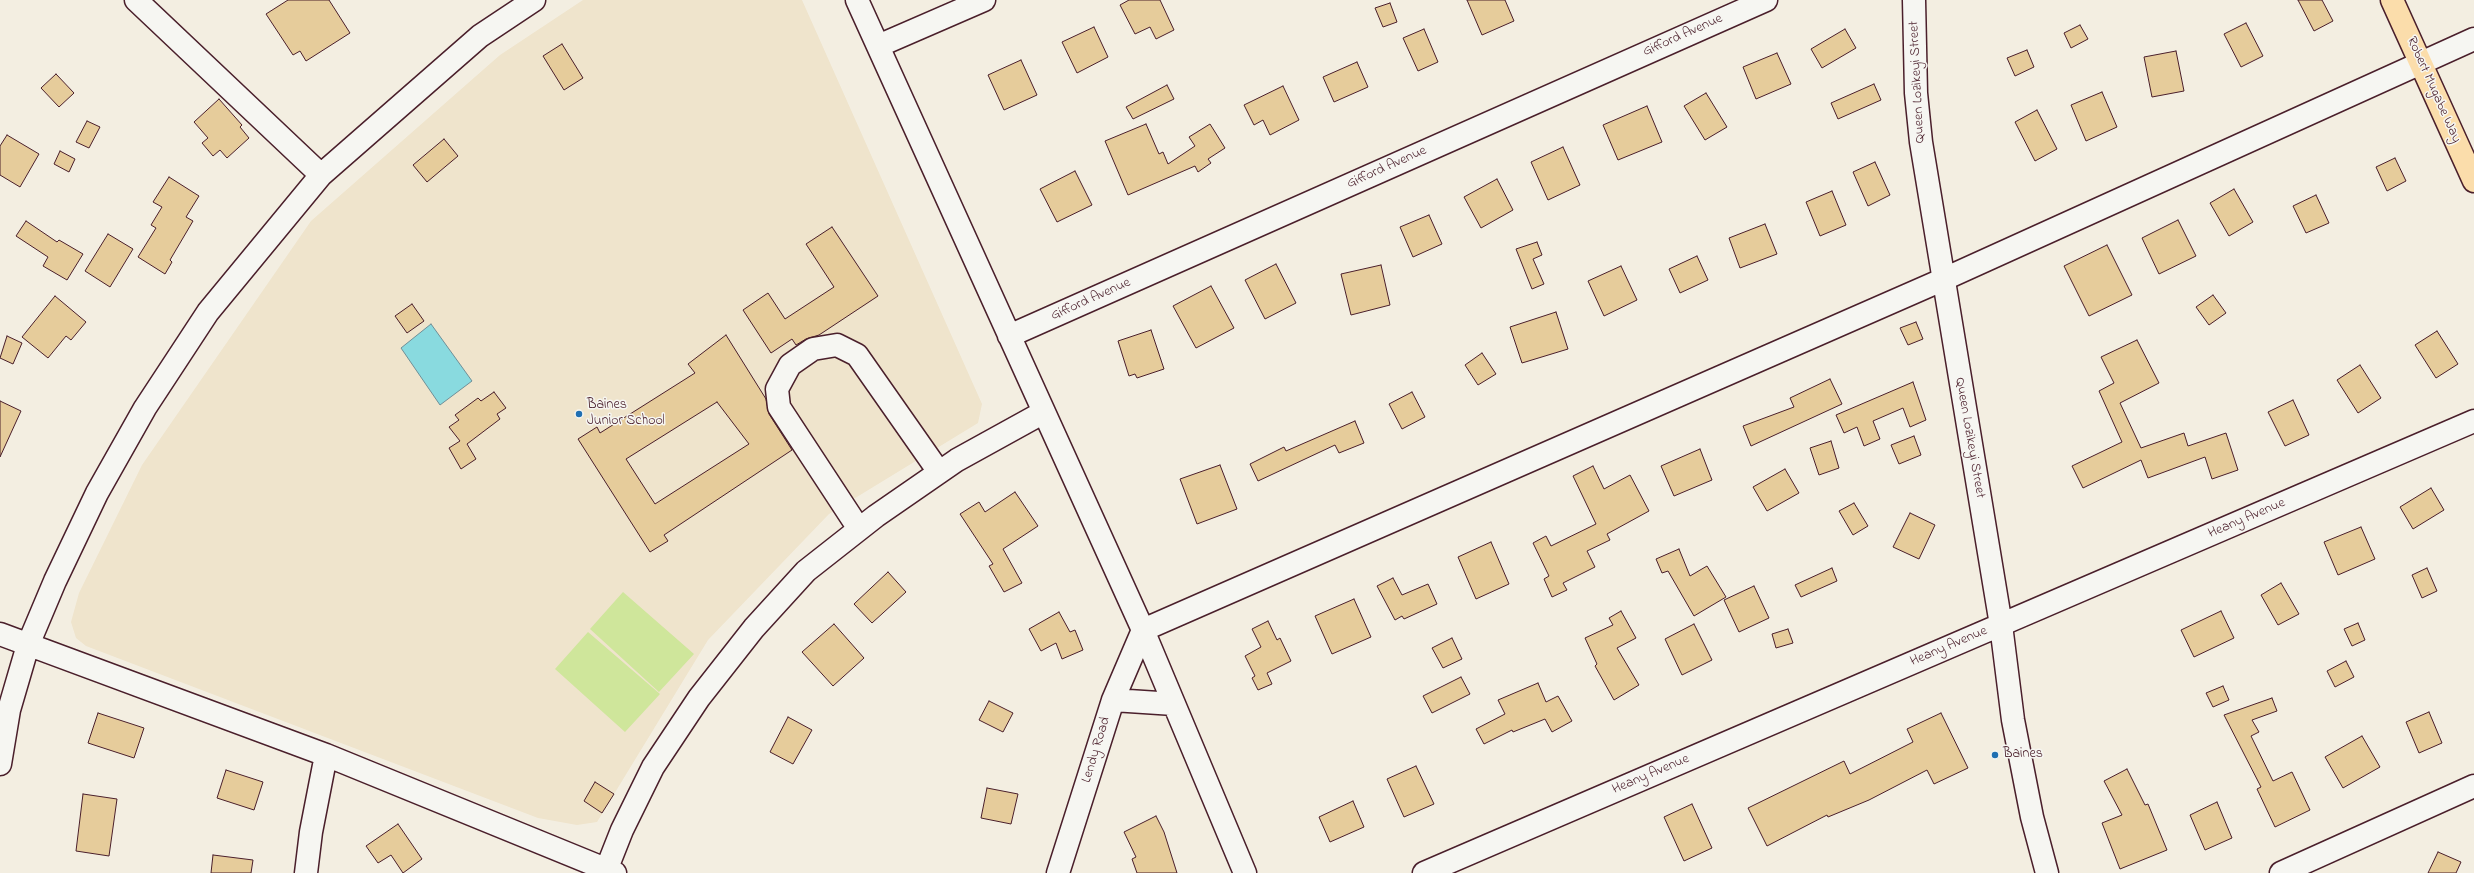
<!DOCTYPE html>
<style>
body{margin:0}
canvas{display:block;background:#f3eee1}
</style>
<canvas width="2474" height="873"></canvas>
<script>
const ctx = document.querySelector('canvas').getContext('2d');
ctx.lineJoin = 'round';
function fill(path, color) { ctx.fillStyle = color; ctx.fill(path, 'evenodd'); }
const shape = rows => new Path2D(rows.map(r => 'M' + r).join(''));
function trace(path, color, width, dash) { ctx.strokeStyle = color; ctx.lineWidth = width; ctx.lineCap = dash ? 'butt' : 'round'; ctx.setLineDash(dash || []); ctx.stroke(path); }
function write(font, color, halo, rows, align = 'center') {
  ctx.font = font + ' "Indie Flower",sans-serif'; ctx.lineWidth = 3; ctx.setLineDash([]); ctx.textBaseline = 'middle'; ctx.strokeStyle = halo; ctx.fillStyle = color; for (const [text, x, y, turn = 0] of rows) {
    ctx.save(); ctx.translate(x, y); ctx.rotate((+turn || 0) * Math.PI / 180); ctx.textAlign = isNaN(turn) ? turn : align; if (halo) ctx.strokeText(text, 0, 0); ctx.fillText(text, 0, 0); ctx.restore();
  }
}
const built = shape([
 [583,0,802,0,982,404,978,423,829,514,708,640,597,822,577,825,538,818,86,646,76,638,71,622,79,593,142,465,311,221,500,55]
]);
const green = shape([
 [623,592,694,654,659,692,590,629],
 [588,632,660,694,625,732,555,669]
]);
const water = shape([
 [431,324,472,381,440,405,401,348,431,324]
]);
const building = shape([
 [288,0,329,0,350,33,306,61,300,51,293,55,266,14,288,0],
 [1129,0,1160,0,1174,30,1156,39,1150,27,1135,34,1120,5,1129,0],
 [1467,0,1505,0,1514,21,1482,35,1467,0],
 [2298,0,2322,0,2333,21,2314,31,2298,0],
 [1390,3,1397,22,1383,27,1375,8,1390,3],
 [2246,23,2263,56,2241,67,2224,34,2246,23],
 [2080,25,2088,39,2071,48,2064,33,2080,25],
 [1094,27,1108,57,1077,73,1062,42,1094,27],
 [1424,29,1438,62,1418,71,1403,38,1424,29],
 [1845,29,1856,48,1822,68,1811,49,1845,29],
 [562,44,583,78,564,90,543,56,562,44],
 [2027,50,2034,67,2015,76,2007,58,2027,50],
 [2176,51,2184,91,2152,97,2144,57,2176,51],
 [1777,53,1791,84,1756,99,1743,67,1777,53],
 [1021,60,1037,95,1004,110,988,75,1021,60],
 [1357,62,1368,87,1334,102,1323,77,1357,62],
 [56,74,74,93,59,107,41,88,56,74],
 [1874,84,1881,100,1838,119,1831,103,1874,84],
 [1167,85,1174,99,1133,119,1126,107,1167,85],
 [1283,86,1299,120,1270,135,1263,120,1254,125,1244,105,1283,86],
 [2102,92,2117,127,2086,141,2071,105,2102,92],
 [1706,93,1727,127,1705,140,1684,106,1706,93],
 [219,99,242,125,240,127,249,138,227,158,220,150,213,156,202,143,208,138,194,122,219,99],
 [1647,106,1662,142,1618,160,1603,125,1647,106],
 [2037,110,2057,149,2035,161,2015,122,2037,110],
 [87,121,100,127,89,148,76,142,87,121],
 [1146,124,1159,154,1163,152,1168,164,1195,146,1189,137,1210,124,1225,148,1208,159,1211,163,1198,172,1195,166,1128,195,1105,141,1146,124],
 [7,135,39,154,20,187,0,175,0,146,7,135],
 [444,139,458,156,427,182,413,165,444,139],
 [1563,147,1580,185,1548,200,1531,162,1563,147],
 [60,151,75,159,69,172,54,164,60,151],
 [2395,158,2406,181,2387,191,2376,167,2395,158],
 [1875,162,1890,195,1868,206,1853,172,1875,162],
 [1075,171,1092,205,1057,222,1040,189,1075,171],
 [169,177,199,196,186,217,193,221,170,260,172,262,165,274,138,257,156,228,151,225,162,207,153,202,169,177],
 [1497,179,1513,210,1481,228,1464,197,1497,179],
 [2234,189,2253,222,2229,236,2210,203,2234,189],
 [1832,191,1846,225,1820,236,1806,202,1832,191],
 [2316,195,2329,223,2306,233,2293,206,2316,195],
 [1429,215,1442,244,1413,257,1400,227,1429,215],
 [2178,220,2196,256,2159,274,2142,238,2178,220],
 [26,221,57,242,59,240,83,254,67,280,43,266,48,257,16,236,26,221],
 [1765,224,1777,254,1740,268,1729,238,1765,224],
 [832,227,878,296,819,335,806,339,796,345,792,339,771,353,743,310,768,293,785,319,834,287,806,244,832,227],
 [108,234,133,249,110,287,85,271,108,234],
 [1537,242,1542,255,1533,259,1544,284,1532,289,1516,249,1537,242],
 [2107,245,2132,295,2089,316,2064,266,2107,245],
 [1697,256,1708,280,1680,293,1669,269,1697,256],
 [1276,264,1296,303,1265,319,1245,280,1276,264],
 [1381,265,1390,305,1351,315,1341,274,1381,265],
 [1621,266,1637,300,1604,316,1588,281,1621,266],
 [1211,286,1234,328,1196,348,1173,306,1211,286],
 [2213,295,2226,313,2209,325,2196,307,2213,295],
 [55,296,86,322,71,340,66,336,48,358,22,337,55,296],
 [412,304,424,321,407,333,395,316,412,304],
 [1556,312,1568,349,1522,363,1510,327,1556,312],
 [1916,322,1923,339,1908,345,1900,328,1916,322],
 [1151,330,1164,369,1137,378,1135,374,1129,376,1118,341,1151,330],
 [2437,331,2458,364,2436,378,2415,345,2437,331],
 [726,335,766,399,769,414,792,450,664,535,668,541,650,552,578,439,597,427,600,433,695,373,688,364,726,335],
 [717,402,749,444,655,504,626,459,717,402],
 [7,336,22,343,13,364,0,358,7,336],
 [2137,340,2159,383,2120,403,2141,448,2184,433,2188,446,2226,433,2238,470,2212,479,2205,457,2148,478,2141,460,2083,488,2072,466,2122,442,2099,391,2114,383,2101,357,2137,340],
 [1482,353,1496,374,1478,385,1465,365,1482,353],
 [2360,365,2381,398,2358,413,2337,380,2360,365],
 [1830,379,1842,404,1751,446,1743,426,1794,407,1790,398,1830,379],
 [1913,382,1926,420,1910,427,1903,408,1873,421,1880,439,1864,446,1857,427,1844,433,1836,415,1913,382],
 [494,392,506,408,497,414,500,419,467,444,476,459,461,469,449,448,460,441,449,427,459,420,455,415,478,398,481,401,494,392],
 [1412,392,1425,417,1402,429,1389,404,1412,392],
 [2293,400,2309,435,2285,446,2268,412,2293,400],
 [0,401,21,411,0,457,0,401],
 [1355,421,1364,443,1339,453,1335,445,1258,481,1250,464,1284,447,1286,451,1355,421],
 [1914,436,1921,455,1899,464,1891,445,1914,436],
 [1831,441,1839,468,1819,475,1810,448,1831,441],
 [1700,449,1712,480,1674,496,1661,466,1700,449],
 [1220,465,1237,509,1197,524,1180,479,1220,465],
 [1593,466,1604,489,1630,475,1649,511,1607,534,1610,540,1587,551,1595,567,1563,583,1567,590,1552,597,1544,579,1549,576,1533,543,1546,536,1551,546,1596,524,1573,476,1593,466],
 [1785,469,1799,493,1767,511,1753,487,1785,469],
 [2431,488,2444,510,2413,529,2400,507,2431,488],
 [1015,492,1038,526,1003,549,1022,583,1004,592,989,566,993,564,960,514,979,502,985,512,1015,492],
 [1854,503,1868,526,1853,535,1839,511,1854,503],
 [1910,513,1935,525,1919,559,1893,547,1910,513],
 [2361,527,2375,559,2338,575,2324,542,2361,527],
 [1491,542,1509,584,1476,599,1458,557,1491,542],
 [1679,549,1690,576,1707,566,1726,597,1694,616,1668,571,1662,573,1656,559,1679,549],
 [1832,568,1837,581,1801,597,1795,585,1832,568],
 [2427,568,2437,591,2422,598,2412,575,2427,568],
 [888,572,906,592,872,623,854,604,888,572],
 [1393,578,1402,595,1428,584,1437,604,1404,619,1402,616,1395,620,1377,586,1393,578],
 [2281,583,2299,614,2278,625,2261,595,2281,583],
 [1754,586,1769,618,1739,632,1724,600,1754,586],
 [1354,599,1371,637,1332,654,1315,616,1354,599],
 [1621,611,1636,638,1617,648,1639,685,1614,700,1595,666,1597,664,1585,638,1613,625,1609,618,1621,611],
 [2221,611,2234,638,2194,657,2181,630,2221,611],
 [1059,612,1070,632,1075,630,1083,650,1062,659,1056,643,1041,651,1029,629,1059,612],
 [1268,621,1277,640,1280,638,1291,661,1267,673,1272,684,1258,690,1252,678,1255,676,1245,656,1261,647,1252,629,1268,621],
 [2358,623,2365,640,2352,646,2344,629,2358,623],
 [834,624,864,658,833,686,802,652,834,624],
 [1694,624,1712,660,1682,675,1665,639,1694,624],
 [1788,629,1793,643,1776,648,1772,634,1788,629],
 [1452,638,1462,659,1443,668,1432,648,1452,638],
 [2346,661,2354,677,2335,687,2327,671,2346,661],
 [1461,677,1470,694,1432,713,1423,696,1461,677],
 [1538,683,1546,702,1558,696,1572,721,1552,732,1545,719,1513,732,1512,730,1484,744,1476,729,1505,714,1498,700,1538,683],
 [2223,686,2229,700,2213,707,2206,693,2223,686],
 [2272,698,2277,711,2252,720,2259,732,2251,736,2273,781,2292,772,2310,810,2275,827,2257,789,2261,787,2224,715,2272,698],
 [989,701,1013,713,1003,732,979,720,989,701],
 [2429,712,2442,743,2419,753,2406,722,2429,712],
 [98,713,144,728,134,758,88,743,98,713],
 [1941,713,1968,768,1934,784,1927,770,1869,800,1828,817,1827,815,1767,846,1748,808,1844,761,1850,774,1913,742,1907,729,1941,713],
 [788,717,812,730,793,764,770,752,788,717],
 [2362,736,2380,767,2343,788,2325,757,2362,736],
 [1416,766,1434,804,1404,817,1387,779,1416,766],
 [2127,769,2145,805,2148,804,2167,850,2120,869,2102,823,2122,815,2104,781,2127,769],
 [226,770,263,782,254,810,217,798,226,770],
 [595,782,614,794,602,813,584,801,595,782],
 [987,788,1018,794,1011,824,981,818,987,788],
 [83,794,117,799,109,856,76,851,83,794],
 [1353,801,1364,827,1330,842,1319,817,1353,801],
 [2217,802,2232,838,2205,850,2190,815,2217,802],
 [1692,804,1712,848,1684,861,1664,817,1692,804],
 [1156,816,1164,832,1177,873,1137,873,1132,859,1136,857,1124,832,1156,816],
 [398,824,422,859,403,873,391,855,378,863,366,846,398,824],
 [2438,852,2461,862,2456,873,2428,873,2438,852],
 [213,855,253,860,251,873,211,873,213,855]
]);
const minor = shape([
 [136,0,321,175],
 [857,0,1143,630,1245,873],
 [1914,0,1916,93,1921,142,2001,625,2013,720,2032,817,2047,873],
 [878,46,984,0],
 [1009,336,1766,0],
 [859,529,779,407,777,389,790,365,813,349,837,345,857,355,939,472],
 [0,634,326,755,615,873],
 [1113,700,1174,704],
 [0,764,9,710,28,645,55,581,97,493,145,408,208,312,321,175,480,36,534,0],
 [306,873,311,832,326,755],
 [605,873,622,830,653,767,699,698,754,628,806,571,876,516,957,460,1044,412],
 [1058,873,1113,700,1143,630,1942,280,2474,39],
 [1424,873,2474,421],
 [2281,873,2474,786]
]);
const major = shape([
 [2392,0,2474,181]
]);
const markers = [
 [579,414,4,"#1f6fb2"],
 [1995,755,4,"#1f6fb2"]
];
const streetNames = [
 ["Gifford Avenue",1683,36,-24],
 ["Queen Lozikeyi Street",1918,82,-93],
 ["Robert Mugabe Way",2433,90,66],
 ["Gifford Avenue",1387,168,-24],
 ["Gifford Avenue",1091,300,-24],
 ["Queen Lozikeyi Street",1969,438,80],
 ["Heany Avenue",2247,519,-23],
 ["Heany Avenue",1949,647,-23],
 ["Lendy Road",1097,750,-73],
 ["Heany Avenue",1651,775,-23]
];
const poiNames = [
 ["Baines",587,406],
 ["Junior School",587,422],
 ["Baines",2003,755]
];
fill(built, '#efe4cc');
fill(green, '#cfe69b');
fill(water, '#89dadf');
trace(water, '#708f97', 1);
fill(building, '#e6cc9b');
trace(building, '#4a1f2b', 1);
trace(minor, '#4a1f2b', 25);
trace(major, '#4a1f2b', 25);
trace(minor, '#f6f6f2', 22);
trace(major, '#fbddab', 22);
for (const [x, y, r, color] of markers) { const dot = new Path2D(); dot.arc(x, y, r, 0, 2 * Math.PI); ctx.fillStyle = color; ctx.fill(dot); trace(dot, '#f6f6f2', 1.5); }
write('14px', '#4a1f2b', '#f6f6f2', streetNames);
write('14px', '#4a1f2b', '#f6f6f2', poiNames, 'left');
</script>
